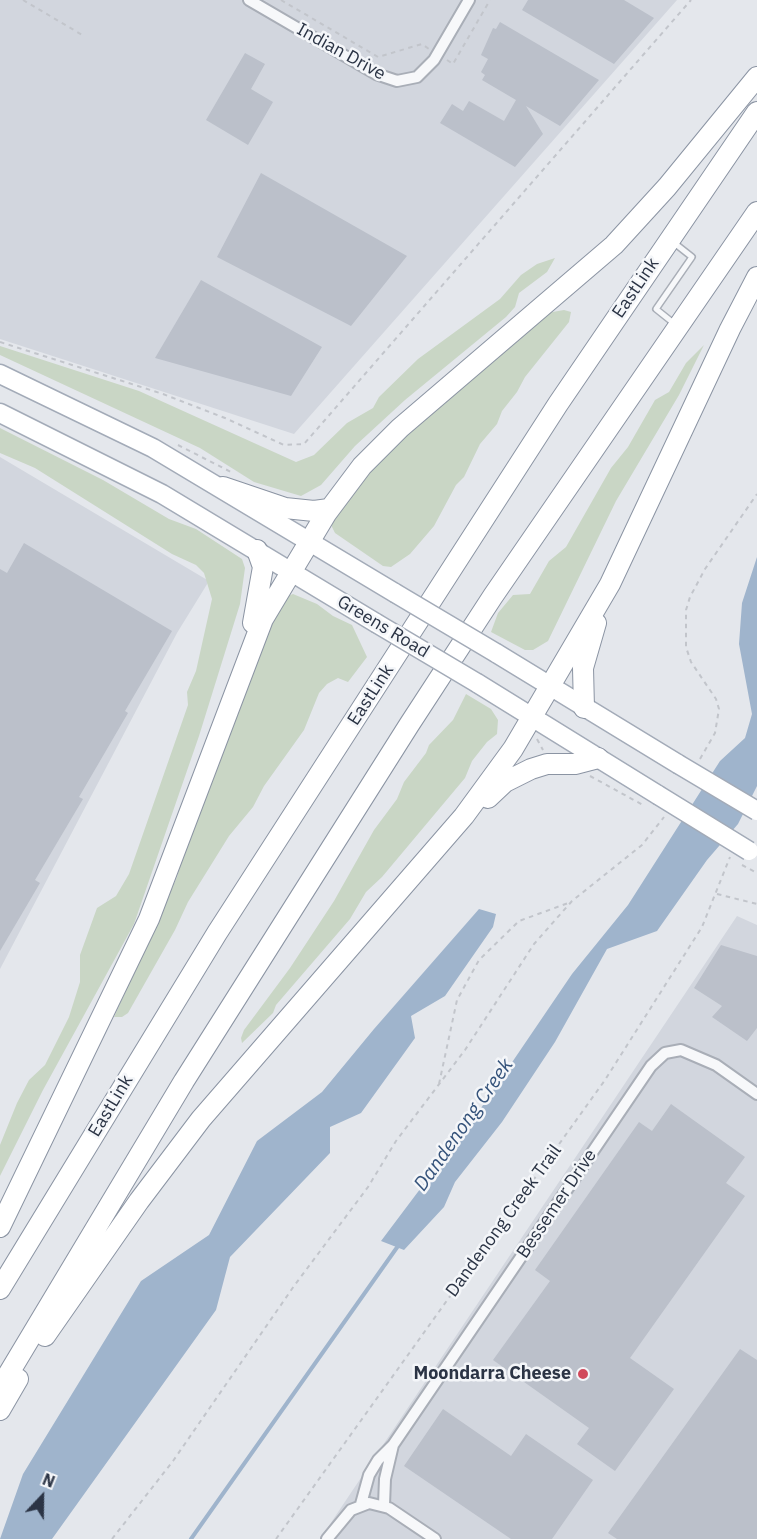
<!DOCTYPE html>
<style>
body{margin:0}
#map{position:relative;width:757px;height:1539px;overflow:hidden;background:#e4e7ec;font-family:"IBM Plex Sans",sans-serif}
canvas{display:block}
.north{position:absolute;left:12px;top:1467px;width:60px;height:60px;-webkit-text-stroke:4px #f4f6f9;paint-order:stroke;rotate:22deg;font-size:16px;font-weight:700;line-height:24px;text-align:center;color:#2b3445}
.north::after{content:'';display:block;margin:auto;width:21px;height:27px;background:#2b3445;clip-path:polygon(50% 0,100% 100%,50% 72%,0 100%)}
</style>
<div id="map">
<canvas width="757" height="1539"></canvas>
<div class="north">N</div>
</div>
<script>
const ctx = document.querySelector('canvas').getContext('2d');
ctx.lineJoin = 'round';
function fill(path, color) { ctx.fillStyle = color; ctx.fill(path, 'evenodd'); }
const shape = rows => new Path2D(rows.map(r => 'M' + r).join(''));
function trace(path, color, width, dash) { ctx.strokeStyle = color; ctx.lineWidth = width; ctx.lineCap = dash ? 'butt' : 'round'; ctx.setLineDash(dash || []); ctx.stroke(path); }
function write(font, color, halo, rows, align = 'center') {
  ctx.font = font + ' "IBM Plex Sans",sans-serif'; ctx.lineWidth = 5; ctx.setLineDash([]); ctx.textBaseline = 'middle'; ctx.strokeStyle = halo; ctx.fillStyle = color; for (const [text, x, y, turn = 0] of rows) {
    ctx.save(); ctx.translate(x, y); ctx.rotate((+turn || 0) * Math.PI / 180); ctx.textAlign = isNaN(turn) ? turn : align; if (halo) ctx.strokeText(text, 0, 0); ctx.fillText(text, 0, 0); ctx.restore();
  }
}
const built = shape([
 [0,0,677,0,294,434,0,339],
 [0,457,209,581,177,633,0,969],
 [737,916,757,925,757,1539,320,1539]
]);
const green = shape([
 [555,258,547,272,519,293,515,307,506,317,405,400,355,446,321,485,301,496,254,482,200,448,0,355,0,346,139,391,296,462,314,455,347,423,373,408,379,397,418,359,500,299,521,275,537,264],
 [564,310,571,312,569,322,525,377,517,392,502,411,497,424,480,444,464,477,456,485,434,526,410,554,391,567,383,566,335,533,332,527,332,517,355,479,527,333,547,313],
 [704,345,679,395,616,501,548,641,533,650,525,650,491,632,498,613,513,595,530,594,549,561,566,547,611,468,628,447,655,400,669,392,686,363],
 [0,428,103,480,169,519,196,529,242,559,245,568,240,604,199,736,134,924,43,1090,0,1176,0,1145,17,1103,29,1080,45,1065,69,1017,80,982,80,955,97,908,116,896,129,874,188,705,187,692,196,671,212,599,204,573,196,565,172,554,35,468,0,453],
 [293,594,317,604,333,616,352,625,367,657,348,682,338,678,327,684,319,693,304,730,264,786,253,807,229,836,188,902,175,930,128,1013,122,1017,114,1017,177,877,187,841,264,635,285,597],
 [466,694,491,709,498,720,497,734,487,742,472,761,465,778,382,877,366,892,350,919,276,1005,273,1013,242,1043,241,1038,244,1030,290,968,334,901,374,830,397,799,404,782,426,753,429,745,453,720]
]);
const water = shape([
 [757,557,757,786,738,824,707,860,657,931,607,949,555,1042,502,1122,455,1182,444,1207,404,1250,381,1241,481,1108,572,974,628,905,720,761,745,738,752,714,739,644,742,603],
 [479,909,496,914,493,927,445,996,411,1016,415,1038,361,1113,330,1127,330,1153,230,1257,216,1310,52,1539,0,1539,23,1474,141,1281,209,1235,257,1141,322,1092,374,1029]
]);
const stream = shape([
 [191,1539,398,1246]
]);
const building = shape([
 [528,0,624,0,654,18,614,64,522,10],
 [500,22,599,80,560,126,526,106,543,134,515,167,440,123,452,104,463,111,469,101,504,121,516,100,482,80,485,75,481,72,488,59,481,55,493,28,496,29],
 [245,53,265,64,251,89,273,102,248,145,206,120],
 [261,173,407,256,351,326,217,257],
 [201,280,322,347,291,396,155,358],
 [24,543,172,631,125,711,128,713,79,797,83,799,35,880,40,883,0,951,0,569,7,573],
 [721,945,757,956,757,1028,747,1041,712,1017,722,1006,694,988],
 [671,1104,745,1157,726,1183,745,1196,630,1358,674,1389,615,1471,577,1444,589,1428,493,1360,550,1281,535,1270,639,1122,652,1131],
 [740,1349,757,1360,757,1539,617,1539,608,1533],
 [443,1409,511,1456,526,1434,593,1480,552,1539,511,1539,404,1466]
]);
const path = shape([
 [23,0,84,36],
 [281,0,378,57,422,44,429,49],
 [447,60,453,64,490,0],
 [0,342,163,394,225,418,284,445,304,444,691,0],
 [178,445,231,472],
 [537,739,543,750],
 [700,759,715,733,719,709,716,699,691,662,686,647,686,610,690,597,705,569,757,494],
 [590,776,643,805],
 [742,865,757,873],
 [717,894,757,904],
 [439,1084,457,1000,479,960,519,921,571,902],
 [112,1539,173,1461,294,1286,368,1187,396,1141,465,1050,534,944,572,901,642,845,664,817],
 [276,1539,605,1080,702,927,730,857]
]);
const lane = shape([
 [673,242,692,257,656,309,676,325]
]);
const street = shape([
 [249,0,376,74,397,81,417,77,434,60,469,0],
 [361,1504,369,1475,378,1460,393,1445,651,1066,665,1053,681,1050,716,1065,757,1094],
 [384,1505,385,1479,393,1445],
 [327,1539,351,1510,369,1503,389,1508,435,1539]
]);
const primary = shape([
 [0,374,153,448,395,593],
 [0,413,162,494,376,623],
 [496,653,678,764],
 [477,683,658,795]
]);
const highway = shape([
 [223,487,285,508,314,511,329,509],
 [253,623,263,567,257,550],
 [584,708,583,668,596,623],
 [488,798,505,782,531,769,547,764,575,764,598,758],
 [0,1227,149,919,263,619,326,514,362,466,400,428,614,245,667,187,757,77],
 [0,1289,217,933,558,404,757,112],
 [45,1336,139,1201,201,1119,464,816,513,749,610,584,730,329,757,277],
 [0,1388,184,1081,409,725,493,596,757,212],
 [0,1410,18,1379]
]);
const primaryBridge = shape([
 [395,593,496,653],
 [376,623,477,683],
 [678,764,757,811],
 [658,795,749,851]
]);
const markers = [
 [583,1374,6,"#d1495b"]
];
const streetNames = [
 ["Indian Drive",341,52,29],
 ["EastLink",636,288,-56],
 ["Greens Road",383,627,31],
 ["EastLink",371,695,-57],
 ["EastLink",111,1106,-59],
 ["Bessemer Drive",557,1204,-56],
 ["Dandenong Creek Trail",504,1221,-54]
];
const poiNames = [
 ["Moondarra Cheese",571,1374]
];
const waterNames = [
 ["Dandenong Creek",464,1125,-55]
];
fill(built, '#d2d6de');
fill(green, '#c9d6c5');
fill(water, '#9fb4cc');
trace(stream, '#9fb4cc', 4);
fill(building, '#bbc0ca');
trace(lane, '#a9aeb7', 8);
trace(street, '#a9aeb7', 14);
trace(primary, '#a3abb8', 21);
trace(highway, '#8b94a3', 22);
trace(path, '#c2c5cb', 2, [4.5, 4.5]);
trace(lane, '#f7f8fa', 5);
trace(street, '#f7f8fa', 10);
trace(primary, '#fff', 18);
trace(highway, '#fff', 20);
trace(primaryBridge, '#a3abb8', 21, []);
trace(primaryBridge, '#fff', 18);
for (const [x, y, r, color] of markers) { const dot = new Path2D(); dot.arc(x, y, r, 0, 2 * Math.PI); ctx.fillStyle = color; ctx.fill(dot); trace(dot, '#f4f6f9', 2); }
write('18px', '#2b3445', '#f4f6f9', streetNames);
write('bold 18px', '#2b3445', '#f4f6f9', poiNames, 'right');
write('italic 20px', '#34527a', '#f4f6f9', waterNames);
</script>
